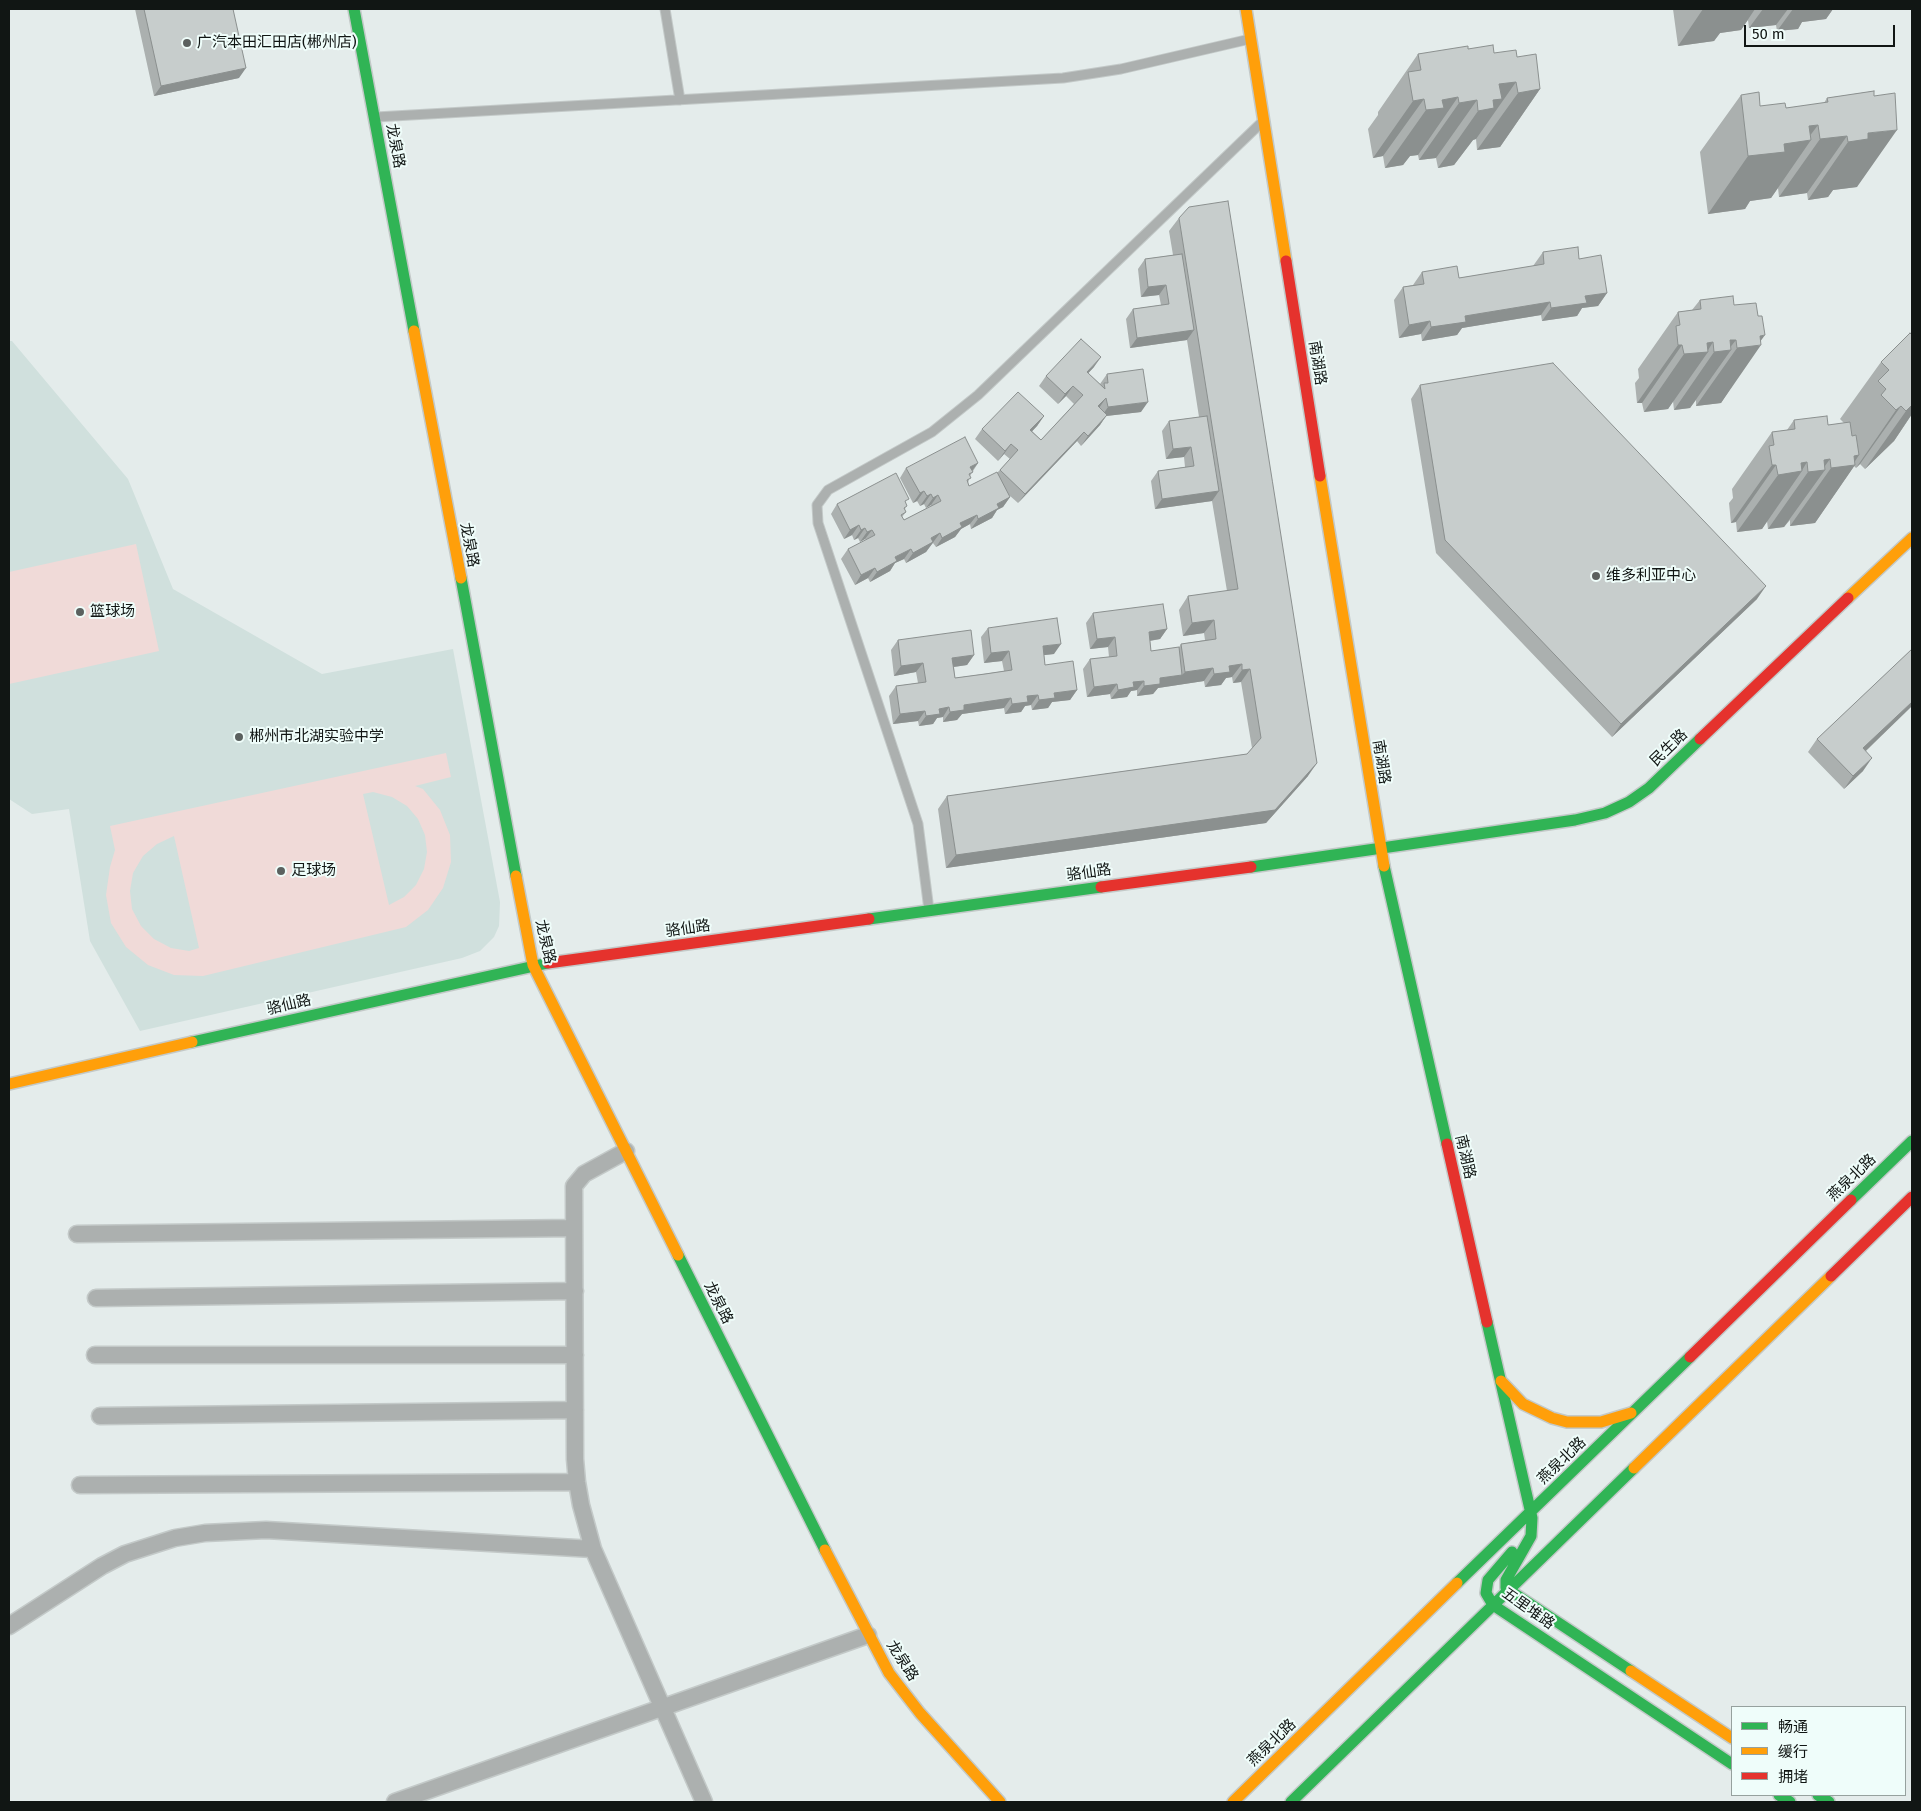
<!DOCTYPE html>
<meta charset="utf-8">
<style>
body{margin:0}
#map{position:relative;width:1921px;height:1811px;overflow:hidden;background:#e4eceb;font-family:"Fira Sans","Noto Sans SC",sans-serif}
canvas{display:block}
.frame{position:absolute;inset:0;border:10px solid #111614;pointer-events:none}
.legend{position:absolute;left:1731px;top:1706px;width:175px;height:90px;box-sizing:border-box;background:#effdfa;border:1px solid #96a19e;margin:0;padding:6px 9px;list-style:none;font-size:15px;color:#111614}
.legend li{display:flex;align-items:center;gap:10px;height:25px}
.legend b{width:25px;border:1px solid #96a19e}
.scale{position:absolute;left:1744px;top:25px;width:151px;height:22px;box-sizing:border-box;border:2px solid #111614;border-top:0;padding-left:6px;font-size:15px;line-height:18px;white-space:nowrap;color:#111614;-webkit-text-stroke:4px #effdfa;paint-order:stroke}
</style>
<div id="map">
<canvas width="1921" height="1811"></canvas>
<div class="frame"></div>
<ul class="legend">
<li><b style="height:6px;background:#30b455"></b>畅通</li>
<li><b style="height:6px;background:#ff9f0a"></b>缓行</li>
<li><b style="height:6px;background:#e5322d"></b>拥堵</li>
</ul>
<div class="scale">50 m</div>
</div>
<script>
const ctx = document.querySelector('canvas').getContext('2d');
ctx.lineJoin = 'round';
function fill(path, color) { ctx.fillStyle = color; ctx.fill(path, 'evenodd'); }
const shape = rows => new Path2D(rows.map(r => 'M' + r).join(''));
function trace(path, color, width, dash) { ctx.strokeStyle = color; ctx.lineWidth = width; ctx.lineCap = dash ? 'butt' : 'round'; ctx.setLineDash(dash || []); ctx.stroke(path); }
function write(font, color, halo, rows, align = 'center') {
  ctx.font = font + ' "Fira Sans","Noto Sans SC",sans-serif'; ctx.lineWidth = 4; ctx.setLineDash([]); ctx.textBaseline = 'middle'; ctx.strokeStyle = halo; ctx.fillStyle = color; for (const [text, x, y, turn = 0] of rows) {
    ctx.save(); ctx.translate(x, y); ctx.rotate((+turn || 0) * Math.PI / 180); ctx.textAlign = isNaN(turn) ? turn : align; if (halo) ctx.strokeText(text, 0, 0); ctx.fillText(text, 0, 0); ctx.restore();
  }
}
const built = shape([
 [9,341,12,341,128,479,173,589,322,674,453,649,500,902,499,926,494,937,480,951,462,958,140,1031,90,941,69,809,32,814,9,799]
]);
const green = shape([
 [136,544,159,651,9,684,9,572],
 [446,753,451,777,415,786,423,789,440,810,450,835,451,862,443,888,428,910,406,927,203,976,174,975,148,965,126,947,111,923,106,895,110,867,115,850,110,826],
 [373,792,392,797,407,806,418,819,425,835,427,852,424,869,416,885,404,897,389,905,363,794],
 [174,836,199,948,189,951,171,948,154,939,141,926,132,909,130,891,133,873,143,856,157,844]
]);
const lane = shape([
 [665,9,680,100],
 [376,117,1063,78,1121,69,1250,39],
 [929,910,918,824,818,523,817,505,828,490,932,432,978,395,1261,123]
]);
const street = shape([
 [626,1151,584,1174,574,1186,575,1459,577,1482,581,1505,593,1549,704,1802],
 [77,1234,574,1228],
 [96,1298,575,1291],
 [95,1355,575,1355],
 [100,1416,575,1410],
 [80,1485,577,1482],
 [9,1626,102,1566,125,1554,175,1538,205,1533,266,1530,593,1549],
 [395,1802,868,1635]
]);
const fast = shape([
 [354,9,414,331],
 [461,578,516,876],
 [1384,866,1447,1144],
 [1251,867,1575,820,1605,813,1629,802,1649,788,1700,739],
 [869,919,1101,887],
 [192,1042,548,963],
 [1851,1200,1912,1141],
 [678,1255,825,1550],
 [1487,1322,1532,1518,1531,1536,1506,1580,1506,1588,1631,1671],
 [1512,1552,1488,1580,1486,1593,1493,1605,1732,1764],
 [1457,1583,1690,1357],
 [1779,1795,1790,1802],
 [1818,1795,1829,1802],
 [1291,1802,1634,1468]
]);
const slow = shape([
 [1246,9,1286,261],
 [414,331,461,578],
 [1320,476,1384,866],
 [1848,598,1912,538],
 [516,876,533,965,678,1255],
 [9,1084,192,1042],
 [1501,1381,1523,1404,1552,1418,1567,1422,1601,1422,1631,1413],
 [1634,1468,1831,1276],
 [825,1550,889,1673,920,1713,1000,1802],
 [1631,1671,1732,1738],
 [1233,1802,1457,1583]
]);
const jam = shape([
 [1286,261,1320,476],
 [1700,739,1848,598],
 [1101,887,1251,867],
 [548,963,869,919],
 [1447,1144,1487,1322],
 [1831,1276,1912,1197],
 [1690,1357,1851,1200]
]);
const wall = shape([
 [135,9,233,9,239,78,154,96],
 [1673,9,1833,9,1826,19,1802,22,1798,29,1777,31,1776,25,1749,28,1748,20,1741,30,1720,33,1714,41,1678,46],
 [1468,49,1517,57,1540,89,1500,147,1477,150,1476,139,1473,140,1454,165,1438,168,1436,158,1419,160,1418,155,1410,156,1403,165,1385,168,1383,156,1373,158,1368,129,1378,115,1378,112,1418,54],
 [1874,91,1857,187,1833,190,1828,197,1808,200,1807,193,1779,197,1778,188,1771,198,1750,201,1745,209,1708,214,1700,152,1741,95,1760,106,1786,108,1824,103,1827,98],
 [1179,218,1308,776,1266,823,946,868,938,809,947,796,1247,754,1252,748,1241,682,1233,683,1232,677,1226,678,1221,685,1205,687,1204,681,1158,688,1153,694,1137,696,1137,690,1131,691,1127,697,1111,699,1110,694,1087,697,1083,669,1090,659,1109,657,1108,647,1090,649,1086,623,1093,613,1167,629,1160,639,1150,641,1151,651,1179,647,1181,644,1205,640,1204,633,1183,636,1179,610,1188,596,1227,591,1212,501,1155,509,1151,481,1158,471,1185,467,1184,457,1166,459,1162,431,1169,421,1199,417,1187,340,1130,348,1126,319,1133,309,1161,305,1159,295,1141,297,1138,269,1145,259,1173,255,1169,231],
 [1543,252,1579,259,1607,293,1598,306,1582,308,1577,316,1542,321,1541,315,1462,328,1457,335,1422,341,1421,334,1399,338,1394,300,1403,287,1413,285,1422,272,1459,278,1533,266],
 [1700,300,1734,305,1761,341,1721,403,1696,406,1696,400,1690,408,1674,410,1673,401,1668,409,1644,412,1642,403,1637,403,1635,383,1639,378,1638,369,1678,312,1692,310],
 [1912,335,1912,414,1894,441,1865,469,1860,464,1856,468,1854,466,1815,523,1790,526,1790,520,1784,527,1768,529,1767,521,1762,529,1737,532,1736,522,1731,523,1729,503,1733,498,1732,489,1772,432,1787,430,1794,420,1828,425,1844,423,1840,419,1881,362],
 [1094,367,1088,373,1100,384,1107,374,1141,412,1106,416,1100,425,1081,446,1077,441,1018,503,1009,495,1010,497,1003,507,997,510,992,518,971,529,970,524,961,529,955,537,936,547,933,543,932,544,926,552,906,563,904,559,895,563,890,571,870,582,868,578,855,585,841,559,848,549,866,540,865,539,860,542,858,538,854,540,852,535,844,539,831,514,837,504,906,503,905,510,906,512,902,517,904,520,931,506,931,505,926,508,924,504,920,506,917,501,913,503,900,478,906,468,978,463,970,476,968,483,969,486,997,473,1010,459,1004,454,998,461,975,439,982,429,1044,416,1037,426,1032,431,1041,440,1074,404,1066,396,1058,404,1039,386,1046,376],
 [1420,385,1757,599,1612,737,1436,553,1411,399],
 [988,628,1054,654,1044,655,1045,665,1077,690,1070,700,1052,702,1048,708,1032,710,1031,705,1025,706,1021,712,1005,714,1004,708,962,714,957,720,943,722,943,717,937,718,933,724,919,726,918,721,893,724,889,696,896,686,918,683,916,672,894,676,891,650,898,640,974,655,967,665,954,667,955,678,1004,671,1002,661,984,663,981,637],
 [1912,649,1912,706,1866,751,1863,771,1844,789,1808,752,1817,739]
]);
const shadedWall = shape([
 [1703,9,1755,9,1741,30,1720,33,1714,41,1678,46],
 [1763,9,1788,9,1776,25,1749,28],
 [1793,9,1833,9,1826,19,1802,22,1798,29,1777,31],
 [246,68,239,78,154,96,161,86],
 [1516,82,1476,139,1473,140,1454,165,1438,168,1478,111,1499,84],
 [1540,89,1500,147,1477,150,1518,93],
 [1458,97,1418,155,1410,156,1403,165,1385,168,1426,110,1442,100],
 [1424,99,1383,156,1373,158,1413,101],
 [1477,100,1436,158,1419,160,1459,103],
 [1818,125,1806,141,1811,140,1771,198,1750,201,1745,209,1708,214,1748,156,1784,144,1809,126],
 [1897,130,1857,187,1833,190,1828,197,1808,200,1848,142,1868,133],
 [1847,136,1807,193,1779,197,1820,139],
 [1166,285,1159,295,1141,297,1148,287],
 [1607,293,1598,306,1582,308,1577,316,1542,321,1551,308,1585,296],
 [1550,302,1541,315,1462,328,1457,335,1422,341,1431,327,1465,316],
 [1430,321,1421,334,1399,338,1409,325],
 [1194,330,1187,340,1130,348,1137,338],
 [1765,335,1757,346,1761,345,1721,403,1696,406,1737,348,1760,336],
 [1730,340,1736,340,1728,350,1731,350,1690,408,1674,410,1714,352],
 [1713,342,1707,352,1708,352,1668,409,1644,412,1684,354,1707,343],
 [1678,345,1682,345,1642,403,1637,403],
 [1101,357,1094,367,1080,382,1087,372],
 [1073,386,1066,396,1058,404,1065,394],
 [1106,398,1099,408,1098,406],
 [1148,402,1141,412,1106,416,1100,425,1081,446,1108,407],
 [1912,404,1912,414,1894,441,1865,469,1906,411],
 [1901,406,1860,464,1856,468,1896,410],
 [1044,416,1037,426,1024,440,1030,430],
 [1084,432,1077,441,1018,503,1025,494],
 [1011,444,1004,454,998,461,1005,451],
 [1191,447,1184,457,1166,459,1173,449],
 [1859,455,1852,466,1855,465,1815,523,1790,526,1831,468,1854,456],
 [1830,459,1822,470,1825,470,1784,527,1768,529,1808,472,1824,460],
 [1807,462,1801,472,1802,471,1762,529,1737,532,1778,475,1801,463],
 [978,463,971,472,970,467],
 [1772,465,1776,465,1736,522,1731,523],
 [924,491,917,501,913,503,920,493],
 [1219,491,1212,501,1155,509,1162,499],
 [931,494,924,504,920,506,927,496],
 [938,495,931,505,926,508,933,498],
 [1010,497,1003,507,997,510,992,518,971,529,978,519,997,504],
 [977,515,970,524,961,529,955,537,936,547,942,538,960,523],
 [859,525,852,535,844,539,850,530],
 [865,528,858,538,854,540,861,530],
 [872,530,865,539,860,542,867,532],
 [940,533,926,552,906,563,913,553,931,538],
 [911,549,904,559,895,563,890,571,870,582,877,572,895,557],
 [875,568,868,578,855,585,861,575],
 [1766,586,1757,599,1612,737,1621,724],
 [1214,620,1204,633,1183,636,1192,623],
 [1167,629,1160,639,1142,642,1149,632],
 [1115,637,1108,647,1090,649,1097,639],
 [1061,644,1054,654,1036,656,1043,646],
 [1009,651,1002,661,984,663,991,653],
 [974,655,967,665,946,668,952,658],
 [923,663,916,672,894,676,901,666],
 [1242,664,1232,677,1226,678,1221,685,1205,687,1214,674,1229,666],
 [1213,668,1204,681,1158,688,1153,694,1137,696,1144,686,1160,678,1182,675,1185,672],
 [1250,669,1241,682,1233,683,1242,670],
 [1144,681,1137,690,1131,691,1127,697,1111,699,1118,690,1133,682],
 [1117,684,1110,694,1087,697,1094,687],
 [1077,690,1070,700,1052,702,1048,708,1032,710,1039,700,1054,693],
 [1038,695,1031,705,1025,706,1021,712,1005,714,1012,704,1027,696],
 [1011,698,1004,708,962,714,957,720,943,722,950,712,964,705],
 [1912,702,1912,706,1854,762,1863,748],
 [949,707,943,717,937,718,933,724,919,726,926,716,939,709],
 [925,711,918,721,893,724,900,714],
 [1872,758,1863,771,1844,789,1853,776],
 [1317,763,1308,776,1266,823,946,868,956,855]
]);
const building = shape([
 [144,9,233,9,246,68,161,86,144,9],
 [1493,45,1494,53,1516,50,1517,57,1536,54,1540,89,1518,93,1516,82,1499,84,1502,99,1493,100,1494,108,1478,111,1477,100,1459,103,1458,97,1442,100,1444,108,1426,110,1424,99,1413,101,1408,72,1421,70,1418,54,1468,46,1468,49,1493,45],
 [1874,91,1874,96,1895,93,1897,130,1868,133,1868,139,1848,142,1847,136,1820,139,1818,125,1809,126,1811,140,1784,144,1785,152,1748,156,1741,95,1759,92,1760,106,1785,103,1786,108,1828,102,1827,98,1874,91],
 [1228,201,1317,763,1275,810,956,855,947,796,1247,754,1261,738,1250,669,1242,670,1242,664,1229,666,1230,672,1214,674,1213,668,1185,672,1181,644,1216,639,1214,620,1192,623,1188,596,1238,589,1179,218,1189,207,1228,201],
 [1578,247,1579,259,1601,255,1607,293,1585,296,1587,303,1551,308,1550,302,1465,316,1466,322,1431,327,1430,321,1409,325,1403,287,1424,284,1422,272,1457,266,1459,278,1544,264,1543,252,1578,247],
 [1182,254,1194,330,1137,338,1133,309,1169,304,1166,285,1148,287,1145,259,1182,254],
 [1733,296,1734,305,1756,303,1758,316,1762,316,1765,335,1760,336,1761,345,1737,348,1736,340,1730,340,1731,350,1714,352,1713,342,1707,343,1708,352,1684,354,1682,345,1678,345,1676,326,1680,325,1678,312,1701,309,1700,300,1733,296],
 [1910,333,1912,335,1912,405,1906,411,1901,406,1896,410,1881,395,1886,389,1878,381,1889,370,1881,362,1910,333],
 [1081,339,1101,357,1087,372,1105,389,1104,383,1108,383,1107,374,1143,369,1148,402,1108,407,1106,398,1098,406,1107,415,1088,436,1084,432,1025,494,1000,470,1018,450,1011,444,1005,451,982,429,1018,392,1044,416,1030,430,1041,440,1083,395,1073,386,1065,394,1046,376,1081,339],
 [1553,363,1766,586,1621,724,1445,540,1420,385,1553,363],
 [1207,416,1219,491,1162,499,1158,471,1194,466,1191,447,1173,449,1169,421,1207,416],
 [1827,416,1828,425,1850,422,1852,436,1856,435,1859,455,1854,456,1855,465,1831,468,1830,459,1824,460,1825,470,1808,472,1807,462,1801,463,1802,471,1778,475,1776,465,1772,465,1769,446,1774,445,1772,432,1795,429,1794,420,1827,416],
 [965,437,978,463,970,467,973,472,969,474,971,478,967,480,969,486,997,472,1010,497,997,504,999,508,978,519,977,515,960,523,962,527,942,538,940,533,931,538,933,542,913,553,911,549,895,557,897,561,877,572,875,568,861,575,848,549,875,535,872,530,867,532,865,528,861,530,859,525,850,530,837,504,896,473,909,499,905,501,907,506,904,508,906,512,901,515,904,520,941,501,938,495,933,498,931,494,927,496,924,491,920,493,906,468,965,437],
 [1163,604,1167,629,1149,632,1151,651,1179,647,1182,675,1160,678,1160,684,1144,686,1144,681,1133,682,1134,687,1118,690,1117,684,1094,687,1090,659,1117,656,1115,637,1097,639,1093,613,1163,604],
 [1057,618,1061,644,1043,646,1045,665,1073,661,1077,690,1054,693,1055,698,1039,700,1038,695,1027,696,1028,702,1012,704,1011,698,964,705,964,710,950,712,949,707,939,709,940,714,926,716,925,711,900,714,896,686,926,682,923,663,901,666,898,640,971,630,974,655,952,658,955,678,985,674,1012,670,1009,651,991,653,988,628,1057,618],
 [1912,649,1912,702,1863,748,1872,758,1853,776,1817,739,1912,649]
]);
const markers = [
 [187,43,5,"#5b615f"],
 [1596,576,5,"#5b615f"],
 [80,612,5,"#5b615f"],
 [239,737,5,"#5b615f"],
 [281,871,5,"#5b615f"]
];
const poiNames = [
 ["广汽本田汇田店(郴州店)",197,43],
 ["维多利亚中心",1606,576],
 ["篮球场",90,612],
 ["郴州市北湖实验中学",249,737],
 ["足球场",291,871]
];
const streetNames = [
 ["龙泉路",395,146,79],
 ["南湖路",1317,363,81],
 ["龙泉路",469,545,79],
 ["民生路",1669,748,-44],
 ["南湖路",1381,762,81],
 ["骆仙路",1089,873,-8],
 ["骆仙路",688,929,-8],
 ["龙泉路",545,942,77],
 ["骆仙路",289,1005,-13],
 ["南湖路",1465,1157,77],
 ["燕泉北路",1852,1178,-44],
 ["龙泉路",718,1303,63],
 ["燕泉北路",1562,1461,-44],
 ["五里堆路",1528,1609,35],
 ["龙泉路",902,1661,57],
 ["燕泉北路",1272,1743,-44]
];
fill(built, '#d0e0dd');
fill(green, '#f0dad8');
trace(lane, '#c3c9c8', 11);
trace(street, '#c3c9c8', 19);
trace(fast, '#c3c9c8', 14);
trace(slow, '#c3c9c8', 14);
trace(jam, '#c3c9c8', 14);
trace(lane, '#acb0af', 9);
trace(street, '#acb0af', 16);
trace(fast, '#30b455', 11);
trace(slow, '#ff9f0a', 11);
trace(jam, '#e5322d', 11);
fill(wall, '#abb0af');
fill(shadedWall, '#8b908f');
fill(building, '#c7cdcc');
trace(building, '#8b908f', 1);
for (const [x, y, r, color] of markers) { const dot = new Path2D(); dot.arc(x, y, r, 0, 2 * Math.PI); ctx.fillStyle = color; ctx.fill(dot); trace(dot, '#effdfa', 2); }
write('15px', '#111614', '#effdfa', poiNames, 'left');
write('15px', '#111614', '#effdfa', streetNames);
</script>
